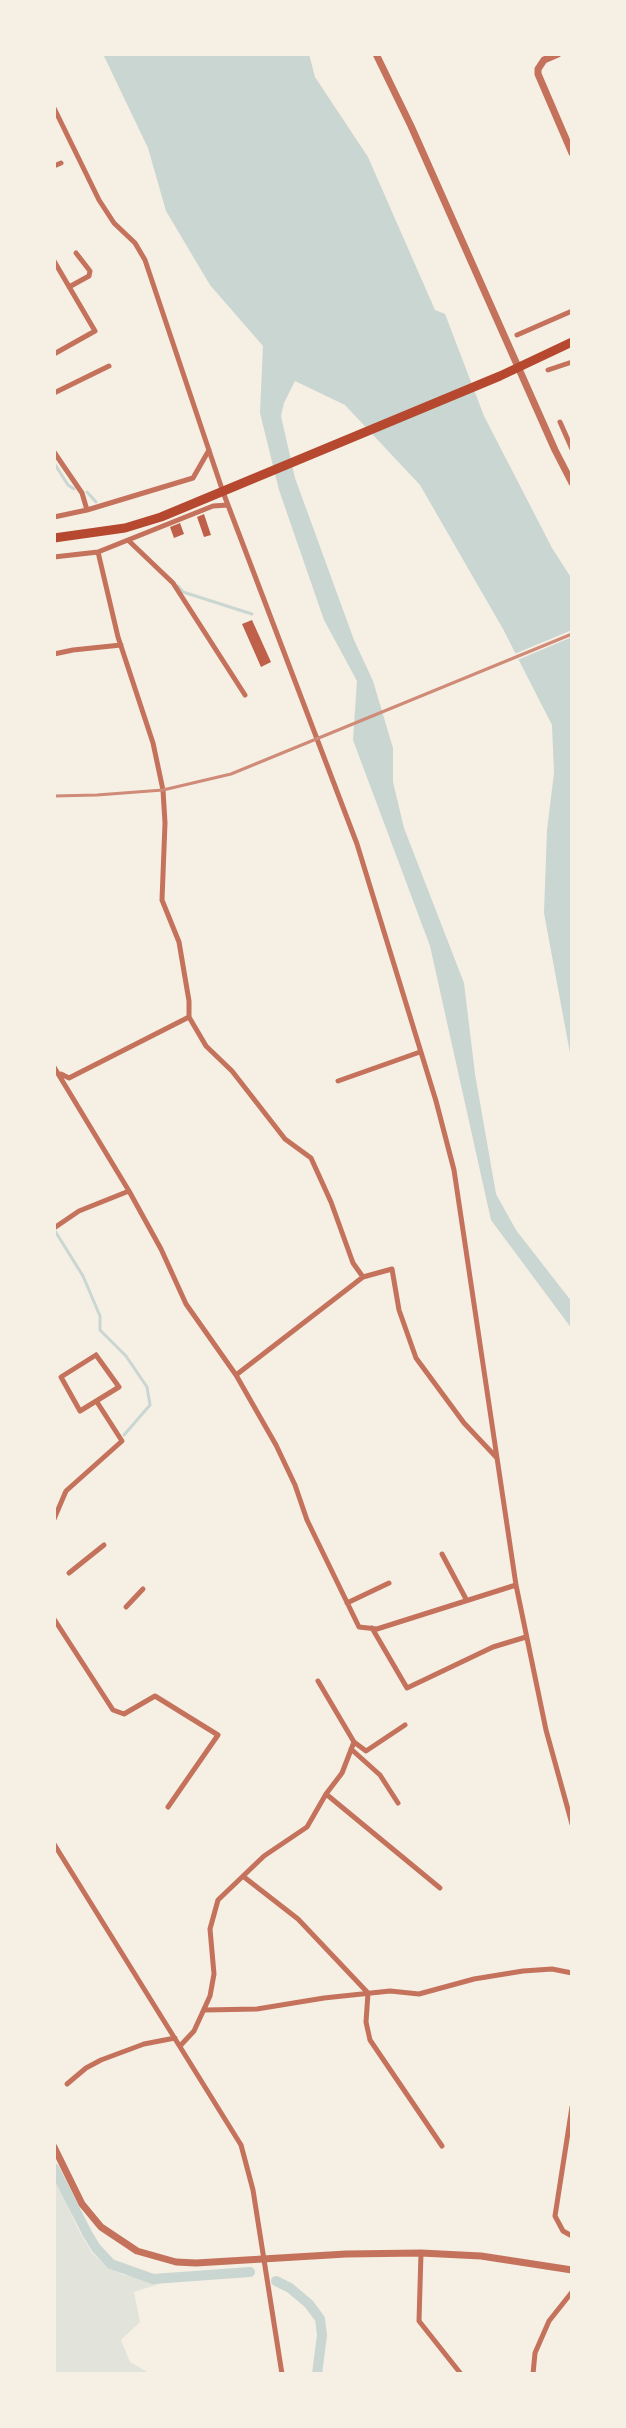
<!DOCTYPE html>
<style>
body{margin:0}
#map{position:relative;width:626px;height:2428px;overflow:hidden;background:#f6efe4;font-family:"Libre Baskerville",serif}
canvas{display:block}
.frame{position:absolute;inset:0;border:56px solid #f6efe4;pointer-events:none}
</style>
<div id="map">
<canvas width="626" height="2428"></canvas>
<div class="frame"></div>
</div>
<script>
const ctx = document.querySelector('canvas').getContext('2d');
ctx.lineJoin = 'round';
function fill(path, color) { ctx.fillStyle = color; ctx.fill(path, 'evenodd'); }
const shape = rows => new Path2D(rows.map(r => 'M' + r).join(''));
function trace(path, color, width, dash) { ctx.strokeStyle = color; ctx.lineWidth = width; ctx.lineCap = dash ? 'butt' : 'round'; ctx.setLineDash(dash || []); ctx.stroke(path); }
const green = shape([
 [54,2174,77,2227,92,2253,109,2268,124,2275,165,2282,134,2292,140,2322,121,2340,130,2362,151,2374,54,2374]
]);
const water = shape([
 [103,54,309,54,315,77,368,157,435,310,445,314,484,416,552,548,572,579,572,1064,544,913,547,830,554,773,552,725,503,629,420,485,345,405,295,381,284,403,281,416,295,478,354,640,373,681,393,748,393,782,404,828,464,983,475,1074,496,1194,516,1230,572,1302,572,1329,491,1220,430,946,353,740,357,681,324,620,279,490,260,413,263,346,210,285,166,211,148,148]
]);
const pier = shape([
 [572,630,572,637,515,661,512,655]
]);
const stream = shape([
 [54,463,68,485,74,489],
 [87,492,96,502],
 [178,586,183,592,252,614],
 [55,1231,83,1276,100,1316,100,1330,126,1356,147,1387,150,1405,124,1435]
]);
const canal = shape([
 [54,2168,87,2233,96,2248,111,2264,153,2279,250,2272],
 [276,2281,290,2288,309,2304,320,2319,322,2335,317,2374]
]);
const building = shape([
 [204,514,211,535,204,537,197,517],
 [180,523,184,534,174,538,170,527],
 [252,620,271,662,261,667,242,624]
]);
const minor = shape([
 [54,108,99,200,114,223,135,243,145,260,223,492,357,844,436,1101,454,1170,516,1585,546,1730,572,1824],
 [54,166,61,163],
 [54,261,95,331,54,354],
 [69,287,89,276,90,271,76,253],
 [517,335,572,311],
 [548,370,572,362],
 [54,393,109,366],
 [560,422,572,449],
 [54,452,82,493,87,510],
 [54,517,87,510,193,478,209,450],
 [129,541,173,583,245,695],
 [98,552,118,637,153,743,163,790,165,823,162,900,179,942,189,1001,189,1017,206,1046,232,1071,285,1139,311,1158,331,1202,353,1263,363,1277,392,1269,399,1310,416,1358,464,1423,497,1458],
 [54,557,98,552,213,506,228,505],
 [54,654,73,650,121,645],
 [54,1067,129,1191,161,1249,186,1304,236,1375,276,1445,295,1485,307,1520,359,1627,377,1629,516,1585],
 [61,1074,69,1078,189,1017],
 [338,1081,420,1052],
 [54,1228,79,1211,129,1191],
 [96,1355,119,1387,80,1411,61,1377,96,1355],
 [236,1375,363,1277],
 [54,1519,66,1491,122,1441,97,1402],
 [442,1554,466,1599],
 [69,1573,104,1545],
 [347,1603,389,1583],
 [126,1607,143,1589],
 [54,1619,113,1710,124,1714,155,1696,218,1735,168,1807],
 [372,1628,407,1688,493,1647,526,1637],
 [354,1742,366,1751,405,1725],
 [351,1749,380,1775,398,1803],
 [326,1794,440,1888],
 [54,1844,241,2145,253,2190,282,2374],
 [244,1877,298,1919,368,1993,366,2022,370,2040,442,2146],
 [204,2010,257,2009,324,1998,390,1991,419,1994,474,1979,523,1971,552,1969,572,1973],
 [180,2046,194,2031,210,1996,214,1974,210,1929,218,1900,264,1856,307,1827,326,1794,342,1773,354,1742,318,1681],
 [67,2084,86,2068,101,2060,144,2044,175,2038],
 [572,2107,555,2216,563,2231,572,2236],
 [421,2253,419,2321,461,2374],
 [533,2374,535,2353,549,2321,572,2292]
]);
const tertiary = shape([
 [376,54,411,126,555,450,572,483],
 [558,54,544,60,538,69,538,74,572,153],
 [54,2147,82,2204,101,2227,137,2251,176,2262,196,2263,346,2254,421,2253,481,2256,572,2270]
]);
const primary = shape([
 [54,538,125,528,161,517,500,376,572,342]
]);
const rail = shape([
 [54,796,97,795,163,790,231,774,572,634]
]);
fill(green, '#e2e4dc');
fill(water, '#c9d6d2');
fill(pier, '#f6efe4');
trace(stream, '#c9d6d2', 3);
trace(canal, '#c9d6d2', 10);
fill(building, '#bf614a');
trace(minor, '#c5725c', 5);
trace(tertiary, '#c5725c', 7);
trace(primary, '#b5482f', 9);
trace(rail, '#cf8b77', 3);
</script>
